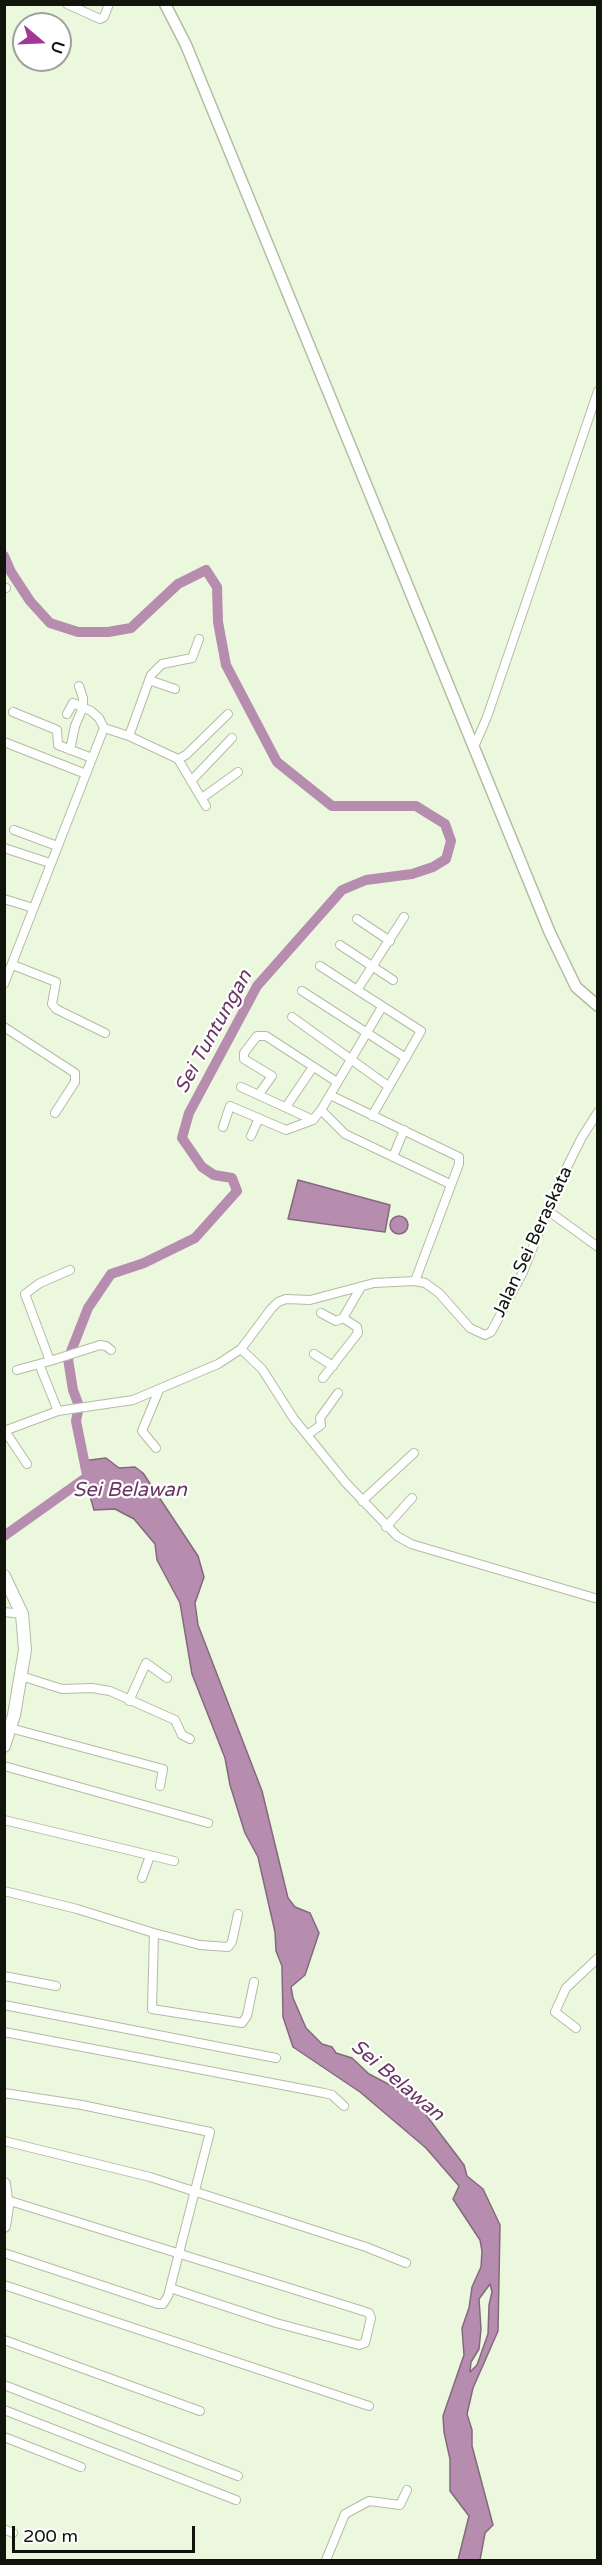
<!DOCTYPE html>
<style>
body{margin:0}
#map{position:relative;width:602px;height:2565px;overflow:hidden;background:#ebf8dd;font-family:"Varela Round",sans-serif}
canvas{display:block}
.frame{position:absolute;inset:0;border:6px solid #10140b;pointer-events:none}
.north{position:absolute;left:12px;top:12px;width:60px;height:60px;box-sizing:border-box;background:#fff;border:2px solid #9fa19d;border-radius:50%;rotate:109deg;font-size:16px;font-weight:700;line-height:24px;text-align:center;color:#10140b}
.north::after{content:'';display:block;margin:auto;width:21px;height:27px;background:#a33798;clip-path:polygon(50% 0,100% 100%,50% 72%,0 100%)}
.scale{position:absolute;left:12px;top:2526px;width:183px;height:27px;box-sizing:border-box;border:3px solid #10140b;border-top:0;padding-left:8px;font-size:18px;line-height:21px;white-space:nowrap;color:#10140b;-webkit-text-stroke:4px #fff;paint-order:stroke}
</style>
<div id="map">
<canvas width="602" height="2565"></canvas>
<div class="frame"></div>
<div class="north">U</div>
<div class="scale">200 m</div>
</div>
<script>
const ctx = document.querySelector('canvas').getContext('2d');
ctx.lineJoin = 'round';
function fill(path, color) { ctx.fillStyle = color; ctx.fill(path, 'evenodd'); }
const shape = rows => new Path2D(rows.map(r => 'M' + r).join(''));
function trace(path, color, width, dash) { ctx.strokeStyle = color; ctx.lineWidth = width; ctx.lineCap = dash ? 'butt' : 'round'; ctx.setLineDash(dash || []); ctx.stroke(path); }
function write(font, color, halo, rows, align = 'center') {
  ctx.font = font + ' "Varela Round",sans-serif'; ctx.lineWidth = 4.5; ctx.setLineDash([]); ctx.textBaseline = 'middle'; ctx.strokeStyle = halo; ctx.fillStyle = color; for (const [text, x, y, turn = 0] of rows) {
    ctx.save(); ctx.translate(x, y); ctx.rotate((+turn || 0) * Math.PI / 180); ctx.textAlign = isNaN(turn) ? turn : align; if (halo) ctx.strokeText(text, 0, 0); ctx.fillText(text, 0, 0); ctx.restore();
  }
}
const water = shape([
 [298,1180,390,1205,385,1232,288,1219,298,1180],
 '390 1225a9 9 0 1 1 18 0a9 9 0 1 1-18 0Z',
 [106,1458,119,1468,135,1467,143,1473,198,1556,204,1577,195,1603,198,1625,262,1791,288,1898,295,1907,310,1913,319,1933,305,1975,291,1987,293,1998,306,2028,322,2044,332,2047,336,2053,352,2058,369,2074,390,2085,420,2107,464,2165,467,2176,483,2189,500,2225,498,2331,473,2388,467,2414,472,2430,472,2446,493,2525,485,2533,480,2560,458,2560,469,2516,450,2491,450,2459,444,2432,443,2416,464,2355,462,2328,469,2308,472,2287,481,2267,482,2251,480,2240,453,2199,459,2186,426,2148,360,2092,293,2047,283,2017,282,1966,276,1951,275,1932,258,1857,245,1833,230,1785,225,1758,192,1674,180,1603,157,1560,155,1544,134,1519,115,1509,94,1510,81,1465,90,1460,106,1458],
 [490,2284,492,2292,489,2305,488,2334,477,2365,470,2372,471,2362,479,2349,481,2329,479,2299,490,2284]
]);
const river = shape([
 [4,556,11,572,30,601,50,623,78,632,108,632,131,628,178,584,206,570,217,587,218,622,226,665,277,762,332,806,416,806,445,824,451,841,446,859,433,867,412,874,366,880,342,890,257,986,189,1113,182,1138,202,1167,214,1175,232,1178,237,1191,195,1238,144,1263,111,1274,88,1308,68,1359,73,1390,79,1406,76,1421,87,1475],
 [4,1536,87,1477,93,1478]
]);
const street = shape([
 [67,4,100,19,104,17,109,4],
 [4,588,6,588],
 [149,680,175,689],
 [13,712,57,730,58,745,92,758],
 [67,714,73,703,91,711,99,718,104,728],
 [104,728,129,736,178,759,186,755,228,714],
 [129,736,151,675,162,664,192,658,199,639],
 [4,742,86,774],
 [474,747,487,717,598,391],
 [70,750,75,726,83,707,83,698,79,686],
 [178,759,206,806],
 [191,781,232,738],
 [202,798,238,772],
 [14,830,57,846],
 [4,848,50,863],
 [4,899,33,908],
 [357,919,390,941],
 [340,945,393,980],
 [13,965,56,982,52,1004,56,1009,105,1033],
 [320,966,421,1031,372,1116],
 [4,984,104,728],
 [357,990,404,917],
 [302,991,406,1058],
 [292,1017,388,1086],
 [4,1027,75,1073,75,1082,55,1113],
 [241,1087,313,1120,321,1110],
 [259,1094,272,1076,244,1059,244,1053,257,1036,266,1036,337,1082],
 [330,1095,382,1007],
 [286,1107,313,1067],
 [223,1127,230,1106,286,1130,313,1120],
 [251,1136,259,1118],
 [393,1157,404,1130],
 [547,1210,598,1247],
 [415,1281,459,1164,459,1157,330,1095,321,1110,345,1134,450,1184],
 [321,1313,336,1321,343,1318],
 [241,1349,262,1369,294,1419,346,1483,397,1536,411,1544,598,1599],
 [314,1354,333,1366],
 [50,1361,100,1345,106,1346,111,1350],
 [17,1370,39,1364],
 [323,1378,358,1333,357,1327,343,1318,361,1287],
 [58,1411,39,1364,50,1361,25,1294,40,1283,70,1270],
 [4,1431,58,1411,133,1400,218,1364,241,1349,271,1309,278,1302,286,1299,310,1300,374,1283,415,1281,425,1283,439,1293,470,1328,485,1335,491,1332,498,1319,523,1272,557,1187,582,1137,598,1112],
 [5,1431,27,1464],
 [307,1435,321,1425,320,1418,338,1393],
 [156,1448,142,1431,159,1390],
 [362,1501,414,1453],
 [386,1527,412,1498],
 [4,1612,22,1614],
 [21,1676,62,1689,92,1688,110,1691,175,1720,182,1735,190,1739],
 [129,1701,146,1663,167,1678],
 [10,1728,163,1769,160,1786],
 [4,1766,208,1823],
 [4,1820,174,1861],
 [142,1878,150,1856],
 [4,1891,77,1909,154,1933,152,2009,242,2023,247,2016,254,1982],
 [154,1933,200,1945,228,1947,232,1942,238,1914],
 [4,1976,56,1986],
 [4,2005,276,2058],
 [576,2028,555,2012,566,1988,598,1958],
 [4,2032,324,2093,332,2095,344,2106],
 [4,2093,82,2105,210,2132,168,2296,163,2304,158,2304,4,2253],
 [4,2141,150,2177,366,2247,406,2263],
 [7,2200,360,2310,369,2313,371,2318,365,2343,359,2345,276,2323,170,2288],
 [4,2285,369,2406],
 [4,2340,200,2411],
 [4,2385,238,2476],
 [4,2410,236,2500],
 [4,2437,81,2467],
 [4,2529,13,2533],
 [326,2560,345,2514,369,2501,400,2505,407,2490]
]);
const secondary = shape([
 [165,4,186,45,550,933,576,987,598,1006]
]);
const primary = shape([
 [4,1576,22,1614,25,1650,14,1715,4,1746],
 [4,2184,7,2207,4,2226]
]);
const streetNames = [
 ["Jalan Sei Beraskata",533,1242,-65]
];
const waterNames = [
 ["Sei Tuntungan",214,1032,-61],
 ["Sei Belawan",130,1491],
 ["Sei Belawan",397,2081,40]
];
fill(water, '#b68daf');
trace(water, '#84697e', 1.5);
trace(river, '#b68daf', 10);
trace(street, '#b1bda3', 10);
trace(secondary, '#b1bda3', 13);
trace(primary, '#b1bda3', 14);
trace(street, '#fff', 8);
trace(secondary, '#fff', 10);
trace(primary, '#fff', 12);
write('18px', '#10140b', '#fff', streetNames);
write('italic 20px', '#6a3664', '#fff', waterNames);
</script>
